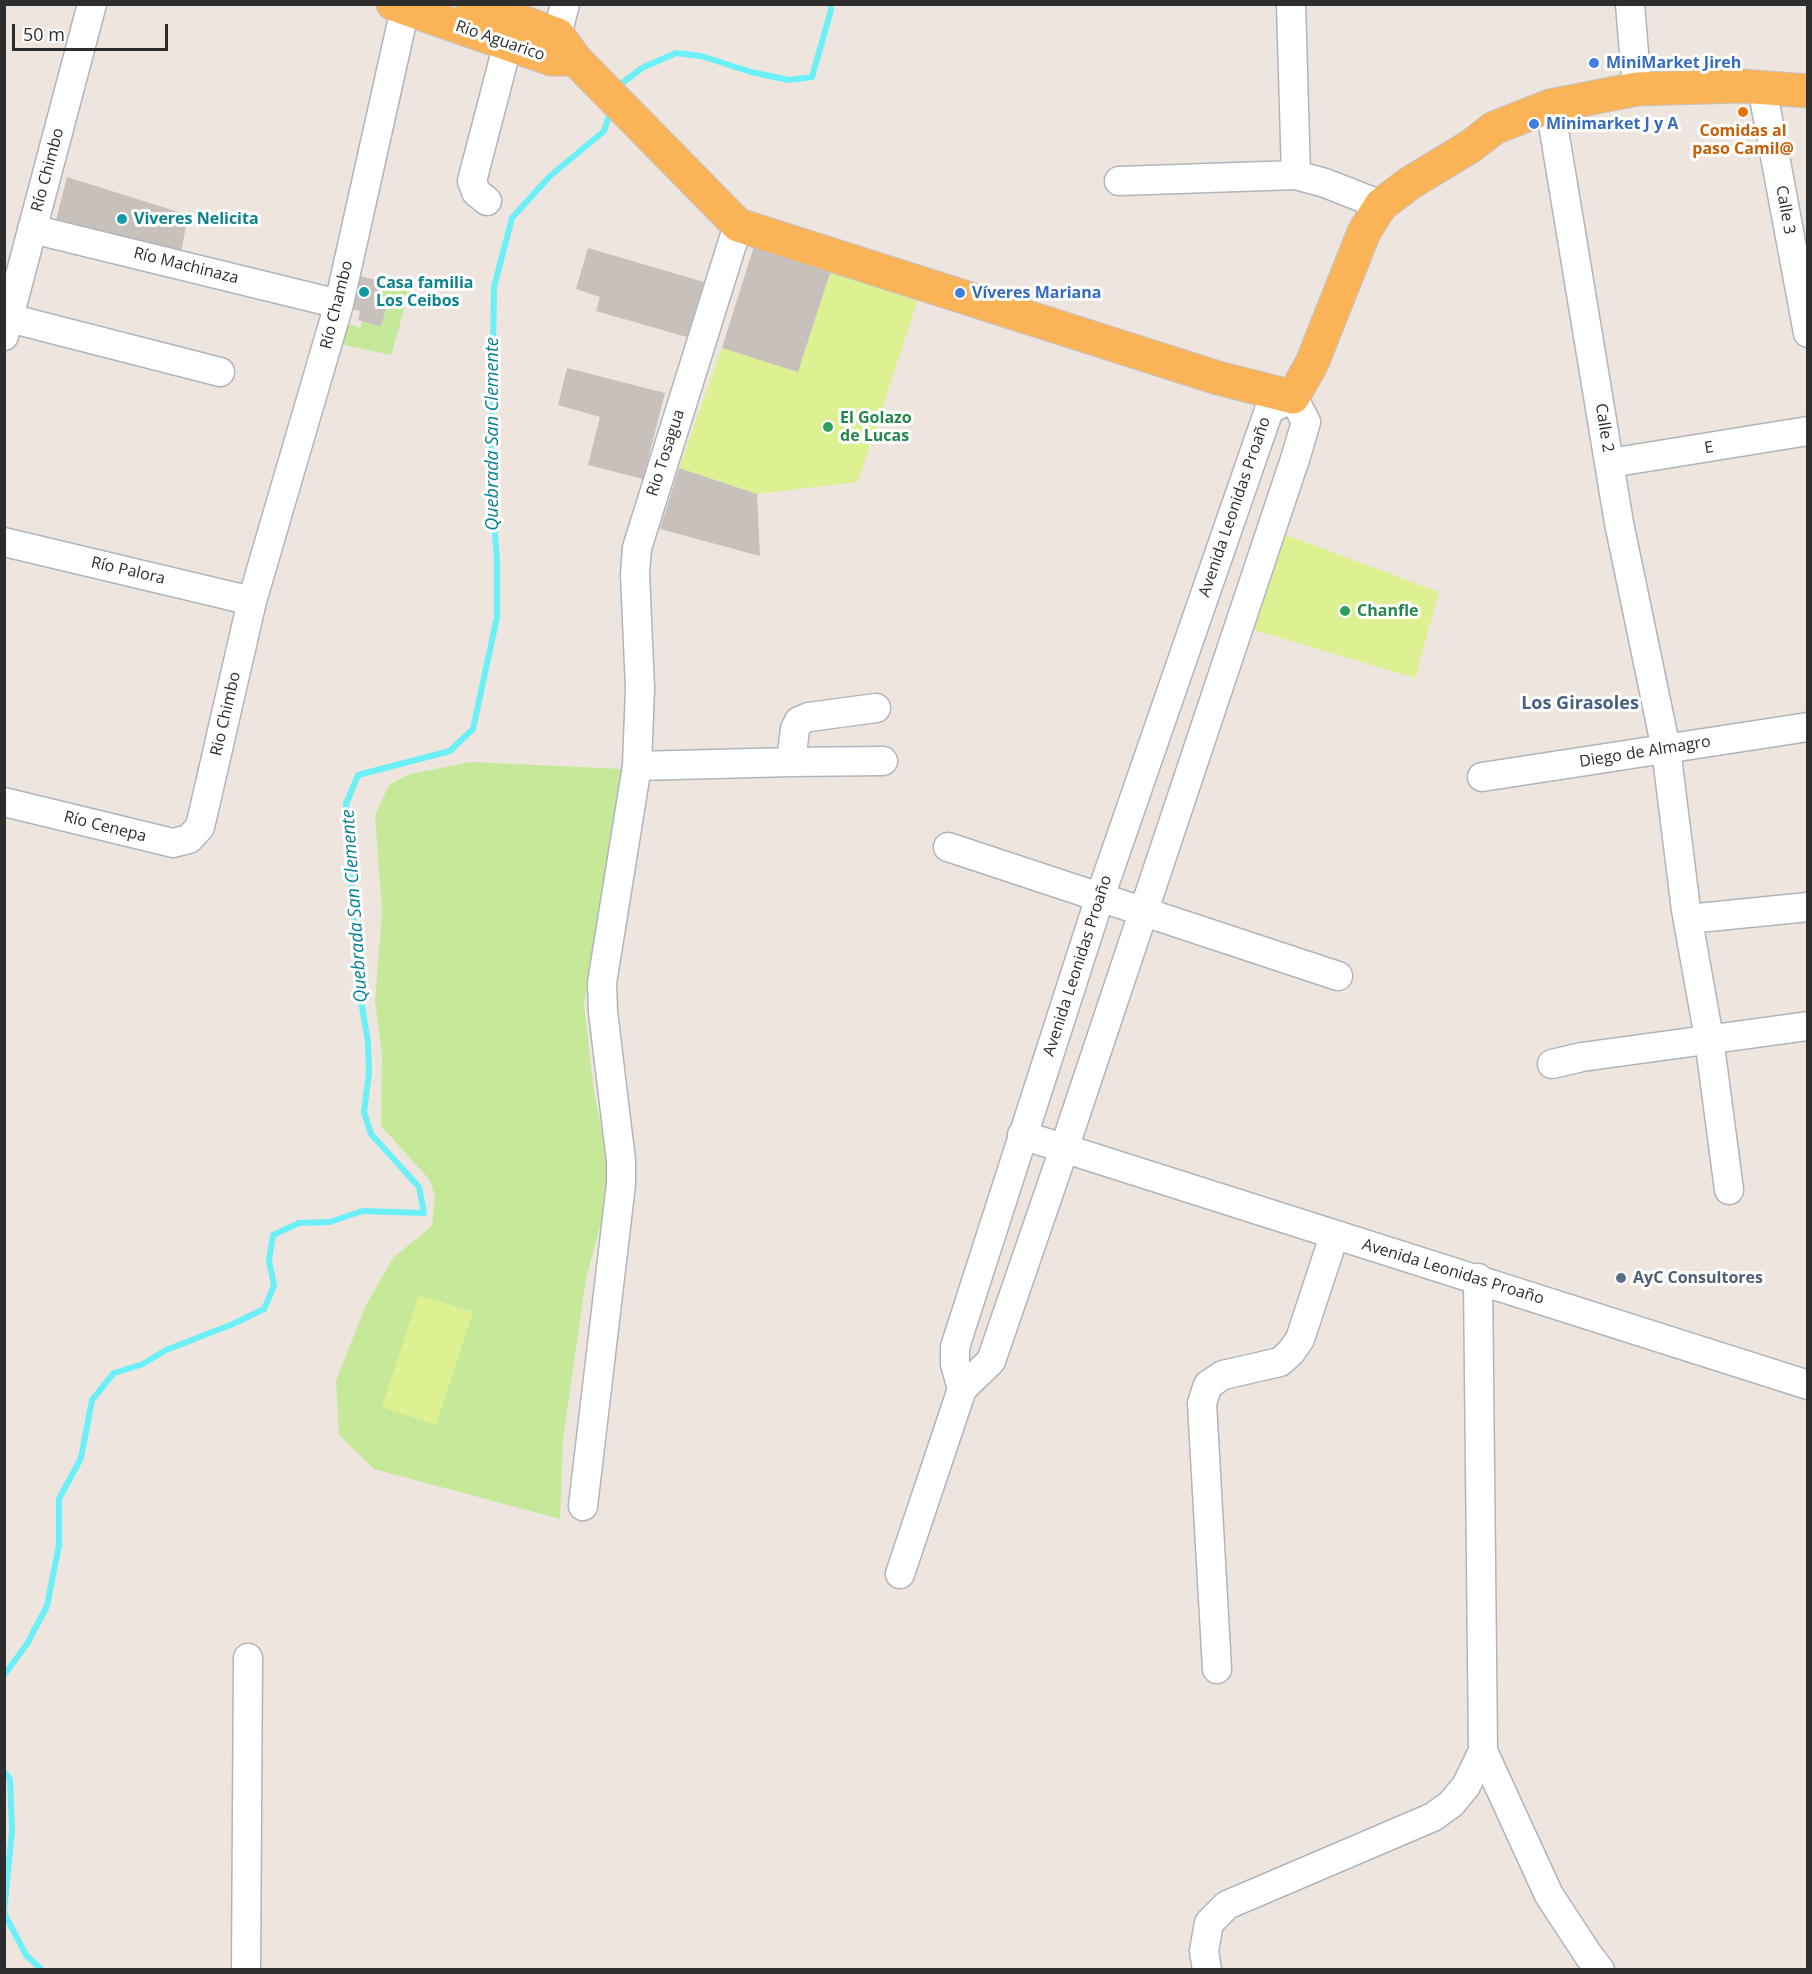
<!DOCTYPE html>
<meta charset="utf-8">
<style>
body{margin:0}
#map{position:relative;width:1812px;height:1974px;overflow:hidden;background:#efe5df;font-family:"Open Sans",sans-serif}
canvas{display:block}
.frame{position:absolute;inset:0;border:6px solid #2d2d2d;pointer-events:none}
.scale{position:absolute;left:12px;top:24px;width:156px;height:27px;box-sizing:border-box;border:3px solid #2d2d2d;border-top:0;padding-left:8px;font-size:18px;line-height:21px;white-space:nowrap;color:#2d2d2d;-webkit-text-stroke:4px #fff;paint-order:stroke}
</style>
<div id="map">
<canvas width="1812" height="1974"></canvas>
<div class="frame"></div>
<div class="scale">50 m</div>
</div>
<script>
const ctx = document.querySelector('canvas').getContext('2d');
ctx.lineJoin = 'round';
function fill(path, color) { ctx.fillStyle = color; ctx.fill(path, 'evenodd'); }
const shape = rows => new Path2D(rows.map(r => 'M' + r).join(''));
function trace(path, color, width, dash) { ctx.strokeStyle = color; ctx.lineWidth = width; ctx.lineCap = dash ? 'butt' : 'round'; ctx.setLineDash(dash || []); ctx.stroke(path); }
function write(font, color, halo, rows, align = 'center') {
  ctx.font = font + ' "Open Sans",sans-serif'; ctx.lineWidth = 6; ctx.setLineDash([]); ctx.textBaseline = 'middle'; ctx.strokeStyle = halo; ctx.fillStyle = color; for (const [text, x, y, turn = 0] of rows) {
    ctx.save(); ctx.translate(x, y); ctx.rotate((+turn || 0) * Math.PI / 180); ctx.textAlign = isNaN(turn) ? turn : align; if (halo) ctx.strokeText(text, 0, 0); ctx.fillText(text, 0, 0); ctx.restore();
  }
}
const green = shape([
 [382,282,410,289,391,355,335,343,341,321,360,328,362,321,381,327,387,305,376,302],
 [471,762,623,769,584,1004,594,1092,612,1181,586,1279,563,1439,560,1519,374,1469,339,1435,336,1381,365,1307,393,1258,432,1226,435,1196,429,1179,381,1126,382,1054,375,1002,382,912,375,815,389,785,410,774]
]);
const pitch = shape([
 [832,267,919,296,858,482,757,494,679,468,722,348,798,372],
 [1281,533,1439,592,1415,678,1251,629],
 [419,1295,473,1312,436,1425,382,1407]
]);
const stream = shape([
 [617,87,642,68,676,53,701,56,751,72,789,80,812,77,831,10,830,4],
 [4,1675,27,1644,47,1606,59,1545,59,1499,81,1458,92,1400,114,1373,143,1364,166,1350,233,1324,264,1309,274,1286,269,1260,273,1235,299,1223,330,1222,362,1211,424,1213,419,1187,371,1134,364,1112,369,1073,368,1042,359,989,346,804,358,775,450,751,473,729,497,617,497,560,491,481,494,287,512,218,549,177,604,131,611,109],
 [4,1772,10,1779,12,1830,4,1912],
 [4,1913,26,1955,42,1970]
]);
const building = shape([
 [67,177,188,215,181,253,55,224],
 [755,243,832,267,798,372,722,348],
 [588,248,704,282,687,337,596,311,600,297,576,289],
 [353,274,382,282,376,302,387,305,381,327,358,320,360,311,344,307],
 [567,368,665,393,643,479,588,465,600,417,558,405],
 [679,468,757,494,760,556,660,529]
]);
const minor = shape([
 [1291,4,1296,175,1325,183,1381,205],
 [1630,4,1637,89],
 [552,55,565,4],
 [1762,87,1808,333],
 [1550,106,1619,523,1666,749,1686,910,1709,1038,1729,1190],
 [1119,181,1296,175],
 [487,201,476,192,472,181,513,24],
 [32,229,339,304],
 [9,318,220,372],
 [4,336,92,4],
 [1610,463,1808,431],
 [4,542,252,601],
 [791,762,883,761],
 [637,766,791,762,795,729,799,721,809,717,876,708],
 [1482,777,1808,727],
 [4,802,173,843,189,839,200,827,252,601,339,304,406,4],
 [948,847,1338,976],
 [1688,919,1808,907],
 [1552,1064,1582,1057,1808,1026],
 [1022,1135,1808,1385],
 [583,1506,621,1184,621,1161,603,1012,602,983,637,766,640,688,635,574,637,548,738,225],
 [900,1574,962,1389,991,1361,1064,1149,1296,456,1306,422,1293,397,1269,410,1100,897,955,1347,955,1364,962,1389],
 [1217,1669,1202,1403,1208,1385,1223,1375,1280,1362,1291,1352,1300,1339,1334,1236],
 [1483,1751,1549,1895,1589,1956,1600,1970],
 [246,1970,248,1658],
 [1207,1970,1204,1951,1209,1923,1227,1905,1433,1817,1451,1804,1466,1786,1483,1751,1478,1278]
]);
const major = shape([
 [393,4,551,59,575,59],
 [473,4,558,35,575,59,738,225,1218,378,1293,397,1312,363,1364,232,1381,205,1410,183,1471,146,1494,128,1550,106,1637,89,1740,86,1808,91]
]);
const markers = [
 [1594,63,6,"#3f7fe0"],
 [1743,112,6,"#e8710a"],
 [1534,124,6,"#3f7fe0"],
 [122,219,6,"#0f9aa8"],
 [364,292,6,"#0f9aa8"],
 [960,293,6,"#3f7fe0"],
 [828,427,6,"#2e9e5b"],
 [1345,611,6,"#2e9e5b"],
 [1621,1278,6,"#5c6f8a"]
];
const streetNames = [
 ["Rio Aguarico",500,41,19],
 ["Río Chimbo",48,170,-75],
 ["Calle 3",1785,210,80],
 ["Río Machinaza",186,266,14],
 ["Río Chambo",337,305,-76],
 ["Calle 2",1604,428,81],
 ["E",1709,448,-9],
 ["Rio Tosagua",666,453,-72],
 ["Avenida Leonidas Proaño",1235,507,-71],
 ["Río Palora",128,571,13],
 ["Rio Chimbo",226,714,-77],
 ["Diego de Almagro",1645,752,-9],
 ["Río Cenepa",105,827,14],
 ["Avenida Leonidas Proaño",1078,966,-72],
 ["Avenida Leonidas Proaño",1453,1272,17]
];
const shopNames = [
 ["MiniMarket Jireh",1606,63],
 ["Minimarket J y A",1546,124],
 ["Víveres Mariana",972,293]
];
const foodNames = [
 ["Comidas al",1743,131],
 ["paso Camil@",1743,149]
];
const cultureNames = [
 ["Viveres Nelicita",134,219],
 ["Casa familia",376,283],
 ["Los Ceibos",376,301]
];
const leisureNames = [
 ["El Golazo",840,418],
 ["de Lucas",840,436],
 ["Chanfle",1357,611]
];
const serviceNames = [
 ["AyC Consultores",1633,1278]
];
const waterNames = [
 ["Quebrada San Clemente",493,434,-90],
 ["Quebrada San Clemente",355,906,-94]
];
const neighbourhoodNames = [
 ["Los Girasoles",1580,704]
];
fill(green, '#c5e998');
fill(pitch, '#ddf193');
trace(stream, '#6bf0f8', 6);
fill(building, '#c8c0ba');
trace(minor, '#afb5bd', 31);
trace(major, '#c4c4c4', 35);
trace(minor, '#fff', 28);
trace(major, '#fbb358', 33);
for (const [x, y, r, color] of markers) { const dot = new Path2D(); dot.arc(x, y, r, 0, 2 * Math.PI); ctx.fillStyle = color; ctx.fill(dot); trace(dot, '#fff', 2); }
write('16px', '#2d2d2d', '#fff', streetNames);
write('bold 16px', '#366cbe', '#fff', shopNames, 'left');
write('bold 16px', '#c56008', '#fff', foodNames);
write('bold 16px', '#0d838f', '#fff', cultureNames, 'left');
write('bold 16px', '#27864d', '#fff', leisureNames, 'left');
write('bold 16px', '#4e5e75', '#fff', serviceNames, 'left');
write('italic 18px', '#068094', '#fff', waterNames);
write('bold 18px', '#495f82', '#fff', neighbourhoodNames);
</script>
